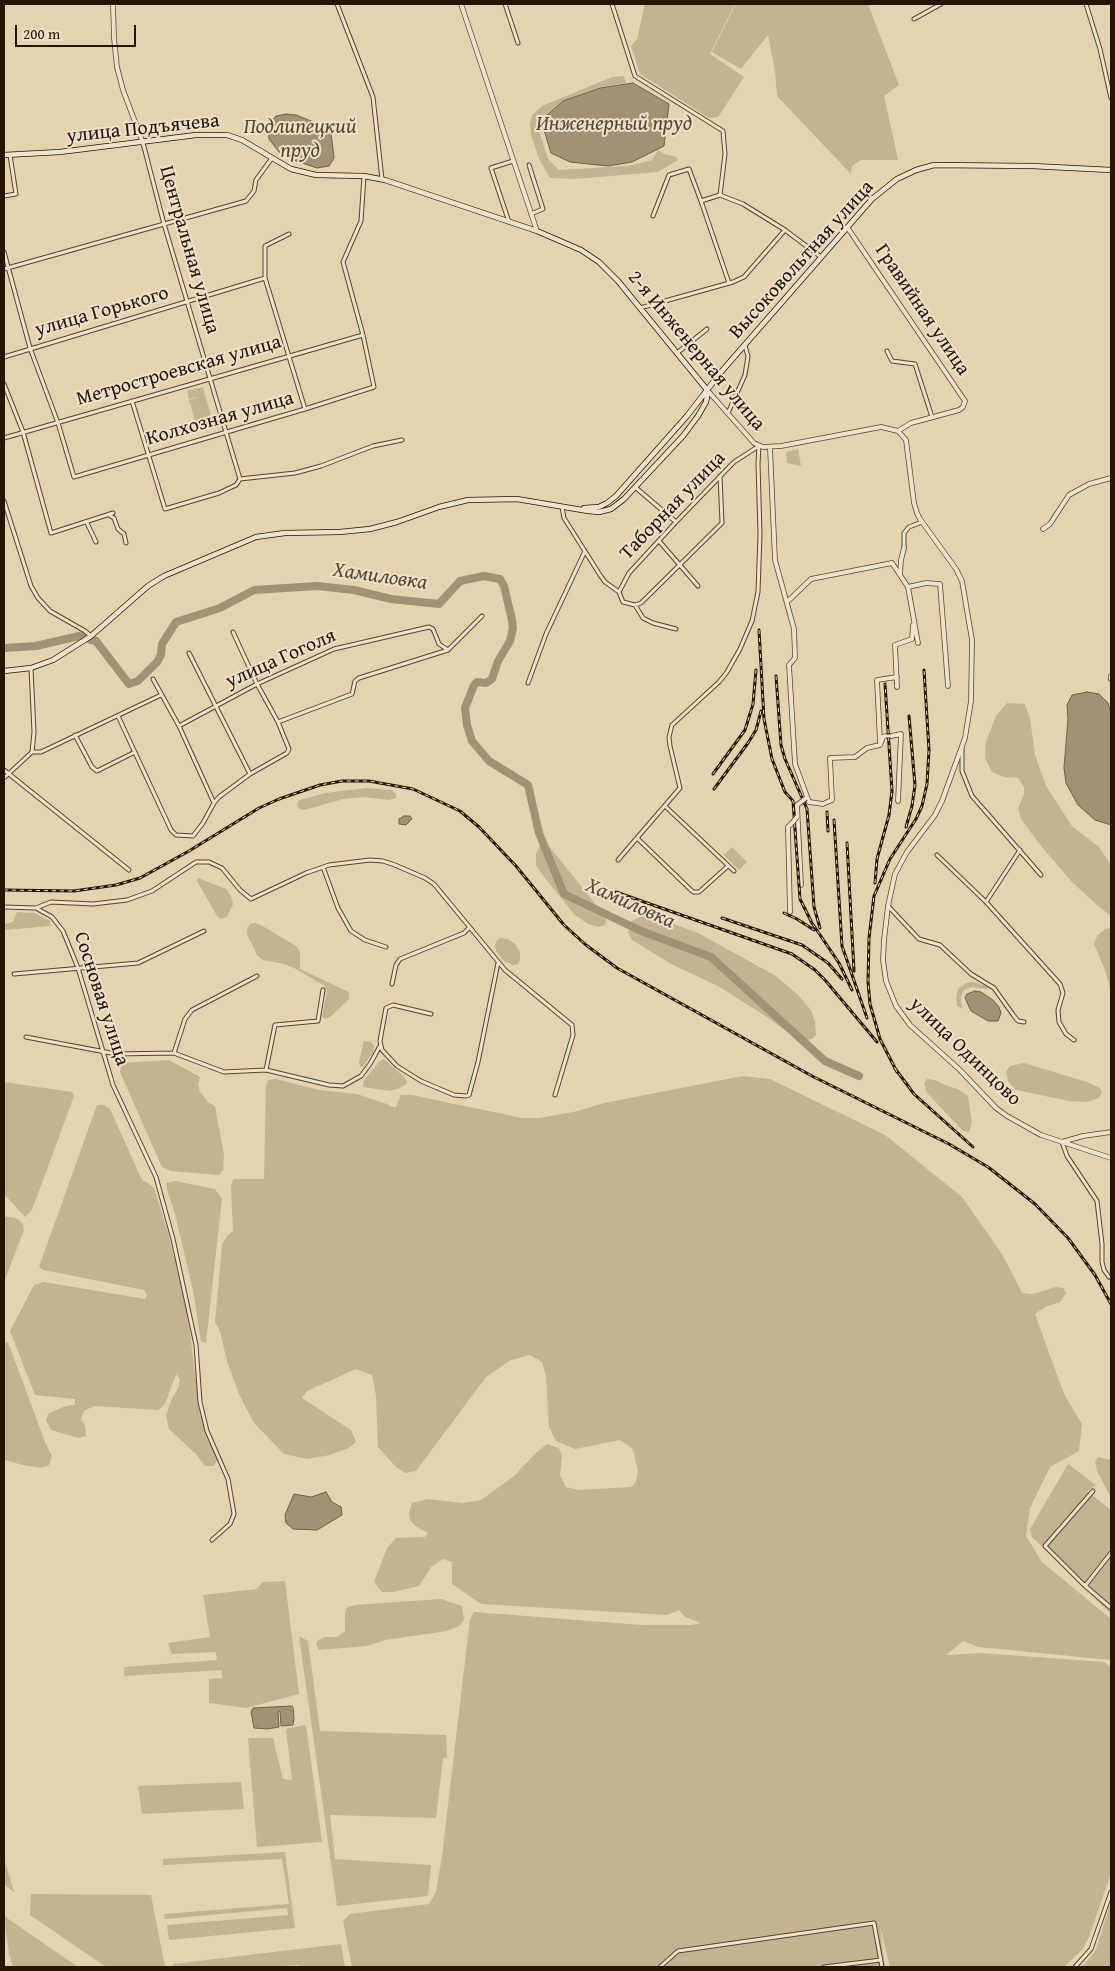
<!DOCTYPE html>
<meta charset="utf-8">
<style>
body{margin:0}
#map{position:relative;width:1115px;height:1971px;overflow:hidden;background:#e5d2af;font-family:"Gentium Book Plus",serif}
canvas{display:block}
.frame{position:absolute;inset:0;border:5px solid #271400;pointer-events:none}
.scale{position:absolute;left:15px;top:25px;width:121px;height:22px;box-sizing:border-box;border:2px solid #271400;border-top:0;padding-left:6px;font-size:15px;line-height:18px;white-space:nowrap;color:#271400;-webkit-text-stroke:4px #eee2cb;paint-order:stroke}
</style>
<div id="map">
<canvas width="1115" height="1971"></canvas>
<div class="frame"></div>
<div class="scale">200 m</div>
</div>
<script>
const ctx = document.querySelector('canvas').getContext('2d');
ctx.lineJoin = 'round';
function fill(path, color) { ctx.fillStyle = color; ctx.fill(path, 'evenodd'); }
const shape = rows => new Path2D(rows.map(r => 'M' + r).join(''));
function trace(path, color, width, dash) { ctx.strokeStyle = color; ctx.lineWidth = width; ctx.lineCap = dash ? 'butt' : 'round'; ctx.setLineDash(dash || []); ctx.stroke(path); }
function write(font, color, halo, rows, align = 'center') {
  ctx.font = font + ' "Gentium Book Plus",serif'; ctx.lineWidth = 4; ctx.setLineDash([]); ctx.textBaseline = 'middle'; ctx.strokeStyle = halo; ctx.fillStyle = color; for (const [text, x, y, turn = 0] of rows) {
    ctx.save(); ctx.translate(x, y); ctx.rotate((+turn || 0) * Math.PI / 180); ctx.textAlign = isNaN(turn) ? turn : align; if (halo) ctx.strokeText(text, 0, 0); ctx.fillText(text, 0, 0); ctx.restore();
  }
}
const green = shape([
 [645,4,735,4,710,54,744,77,718,117,709,118,640,74,631,46,637,39],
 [736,4,868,4,899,85,884,96,898,160,861,160,852,166,851,174,777,96,775,71,768,35,741,69,712,52],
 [624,76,626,83,600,87,562,101,540,119,538,128,548,159,559,170,628,166,652,160,658,150,664,154,677,157,678,160,658,172,575,179,550,178,540,161,531,135,530,123,532,115,542,106,559,99,612,77],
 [203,387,211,416,195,421,189,400,199,397,189,399,187,391],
 [798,449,801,466,787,463,786,452],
 [1007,703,1025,704,1030,718,1035,755,1046,786,1072,826,1099,847,1111,865,1111,916,1097,905,1072,882,1041,846,1021,819,1018,808,1024,794,1024,787,1018,778,1004,777,992,772,985,758,986,741,996,716],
 [366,788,392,790,396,794,396,798,389,800,364,797,343,799,304,810,300,809,297,806,299,800,326,793],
 [548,845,597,906,606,920,605,925,598,927,588,924,575,915,544,877,536,865,536,854,539,847],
 [732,847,747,862,739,870,724,855],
 [198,878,226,889,231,896,233,904,227,917,221,919,217,916,197,881],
 [17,912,34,913,50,921,51,926,4,930,4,924,13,922],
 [641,916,652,916,698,933,776,976,798,995,811,1010,815,1021,816,1035,812,1039,799,1041,767,1017,718,986,671,964,632,940,628,932,632,921],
 [255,923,261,925,296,946,300,952,300,969,349,992,349,999,330,1017,325,1019,322,1016,327,991,325,986,294,968,284,964,263,960,257,955,247,934,247,929,250,924],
 [1111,928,1111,992,1105,970,1094,944,1097,936,1105,929],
 [502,938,508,939,515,944,520,952,520,960,518,964,513,965,504,961,496,951,495,944,498,939],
 [973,982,989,987,987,989,972,987,964,990,961,997,962,1009,957,1006,956,997,958,989,966,983],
 [364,1041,371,1042,374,1046,373,1052,363,1067,360,1066,359,1062],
 [384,1059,403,1076,407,1081,406,1084,400,1088,390,1091,363,1087,364,1080,380,1061],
 [169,1060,200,1077,198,1085,200,1092,209,1103,215,1106,224,1155,223,1170,219,1175,171,1171,162,1167,120,1072,122,1063],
 [1024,1063,1087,1082,1100,1088,1102,1093,1099,1098,1087,1102,1069,1101,1016,1090,1008,1081,1006,1072,1010,1066],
 [743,1076,770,1079,885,1135,962,1197,1002,1254,1022,1293,1033,1294,1056,1287,1063,1288,1066,1293,1060,1302,1045,1307,1035,1314,1064,1394,1082,1424,1079,1451,1050,1467,1030,1508,1026,1536,1042,1562,1111,1619,1111,1660,978,1647,963,1641,946,1655,980,1653,1104,1662,1111,1668,1111,1873,1089,1937,1082,1950,1064,1967,890,1967,880,1926,885,1967,352,1967,343,1921,350,1914,429,1904,436,1892,442,1856,470,1619,474,1612,642,1625,691,1625,701,1623,685,1617,679,1610,667,1615,481,1604,452,1584,452,1562,443,1559,431,1567,419,1586,393,1592,382,1592,374,1582,387,1548,396,1538,425,1537,428,1533,415,1526,410,1520,409,1513,412,1503,427,1499,463,1503,481,1500,514,1476,537,1452,547,1444,559,1448,562,1456,560,1475,566,1487,579,1490,631,1487,636,1482,638,1471,633,1449,620,1440,575,1449,556,1441,549,1427,546,1376,542,1362,530,1355,511,1360,486,1377,416,1471,405,1473,396,1467,378,1447,376,1396,372,1375,356,1369,307,1391,302,1398,351,1430,356,1442,349,1448,330,1455,307,1459,284,1454,254,1423,239,1394,227,1361,220,1331,215,1322,222,1245,227,1236,233,1231,231,1187,233,1179,264,1179,266,1085,268,1080,276,1079,319,1090,357,1094,387,1104,392,1107,396,1107,401,1095,412,1095,522,1118,540,1118,578,1111,604,1103],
 [927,1079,935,1080,947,1086,958,1089,968,1096,972,1123,969,1132,963,1131,927,1093,924,1083],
 [4,1082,72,1092,74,1096,32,1210,25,1217,4,1194],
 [97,1105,104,1105,110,1109,142,1180,148,1183,154,1188,167,1229,182,1289,190,1331,199,1409,206,1429,219,1457,214,1466,205,1466,196,1454,169,1429,166,1415,171,1400,178,1389,180,1379,176,1374,165,1404,158,1410,94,1406,84,1411,81,1419,85,1426,86,1436,78,1438,51,1430,46,1420,49,1413,66,1406,75,1405,75,1399,35,1395,10,1331,34,1285,44,1282,145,1299,147,1295,144,1290,43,1270,39,1267],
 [175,1181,215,1189,222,1199,206,1343,201,1341,193,1291,175,1214,168,1193,166,1183],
 [4,1216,18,1219,23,1224,24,1230,4,1282],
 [8,1342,45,1442,52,1456,49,1465,41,1468,23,1465,4,1460,4,1344],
 [1098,1457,1111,1460,1111,1498,1097,1471,1095,1462],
 [1068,1464,1096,1485,1087,1491,1111,1510,1111,1614,1032,1537,1030,1529],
 [285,1581,299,1694,246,1708,209,1703,209,1679,222,1678,222,1670,124,1676,124,1667,217,1660,216,1652,172,1654,168,1643,210,1637,203,1595,257,1589,263,1582],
 [441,1599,462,1606,464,1620,459,1626,447,1631,385,1640,367,1646,319,1650,316,1644,318,1640,325,1637,337,1637,345,1631,345,1613,347,1607,355,1605],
 [299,1636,308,1641,320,1731,446,1735,447,1758,443,1758,436,1818,330,1815,335,1859,431,1865,428,1896,337,1906],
 [306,1725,322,1842,257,1847,248,1738,273,1738,283,1779,292,1780,286,1729],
 [241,1782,244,1809,142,1814,138,1786],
 [285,1852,295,1928,169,1940,167,1925,288,1915,287,1908,165,1919,164,1914,289,1904,282,1859,163,1865,163,1859],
 [4,1858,14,1892,4,1884],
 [31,1894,151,1895,165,1967,106,1967,30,1915],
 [1111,1901,1111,1967,1082,1967,1096,1950],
 [4,1916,78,1967,13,1967,9,1954],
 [341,1944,345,1967,299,1967,298,1965,271,1967,173,1967,173,1964]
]);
const water = shape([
 [633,83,669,104,664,146,632,162,608,166,570,162,551,153,541,120,563,101,600,88,633,83],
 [286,114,296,115,326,127,331,132,334,158,329,166,317,168,290,159,279,152,269,139,268,125,276,116,286,114],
 [1087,692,1099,694,1108,703,1111,713,1111,825,1095,820,1078,805,1066,783,1064,768,1068,719,1067,705,1072,695,1087,692],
 [404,816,410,816,412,819,406,825,399,824,399,819,404,816],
 [975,991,981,992,993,1000,999,1007,1001,1013,998,1021,988,1021,971,1011,965,998,967,994,975,991],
 [326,1492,332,1502,341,1507,342,1515,317,1530,293,1529,286,1523,285,1515,294,1494,311,1497,326,1492],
 [291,1706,293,1707,294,1719,293,1725,281,1726,280,1711,278,1712,279,1727,267,1729,254,1728,251,1712,253,1708,291,1706]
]);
const river = shape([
 [91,640,96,641,129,684,138,681,157,662,161,655,162,644,176,622,220,608,254,590,317,586,354,590,391,599,439,604,460,581,484,576,500,579,504,586,512,620,513,628,510,641,498,661,492,679,486,683,477,682,474,685,465,708,467,725,472,741,489,761,528,785,539,833,564,894,641,931,711,957,825,1061,859,1076],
 [4,648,36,646,79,636,84,637]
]);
const minor = shape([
 [337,4,373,97,382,179],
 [505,4,518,43],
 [612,4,635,76,723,131,725,154,720,195,743,204,785,230,821,257],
 [1086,4,1100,49,1111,98],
 [914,19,941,4],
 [143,143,164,224,240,479],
 [529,165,543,209,531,214],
 [720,195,701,201,729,283],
 [4,196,16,194,10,155],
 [653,216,669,175,689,169,701,201],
 [509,222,491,168,513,161],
 [289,234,265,246,265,278,305,409],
 [4,252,30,348,58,423,74,477,305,409,374,387,363,335,343,262,361,221,364,176],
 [4,269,246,201,254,191,256,180,272,158],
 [640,308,733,282,744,277,785,230],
 [887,351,892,361,915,364,932,417],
 [677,353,707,329],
 [4,357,265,278],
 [4,384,23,432,51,533,113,513],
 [132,401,165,509,219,493,236,485,240,479],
 [728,413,745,375,748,356,745,346],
 [4,438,363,335],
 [240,479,295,473,321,466,373,446,402,440],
 [635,487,676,522],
 [4,501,31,586,38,598,50,611,85,631,91,636],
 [562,507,564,518,600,575,605,582,619,592,623,602,635,605,643,618,653,623,676,629],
 [109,515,114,518,118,529,124,534,126,543],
 [87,523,96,542],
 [659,541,698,586],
 [904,548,904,533,909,527,922,522],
 [619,592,629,573,676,522,734,462,759,446],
 [635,605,641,603,722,523,720,476],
 [189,653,250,774],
 [528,683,546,634,585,551],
 [118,716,171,830,176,835,193,836,203,823,214,803,179,726,153,679],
 [278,722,352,694,355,681,359,678,448,650,482,616],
 [179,726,257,684,334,649,429,627,433,629,439,644,448,650],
 [75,735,92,767,97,771,135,752],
 [962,748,962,771,972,796,1041,875],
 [32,752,41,752,161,695],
 [4,770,129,870],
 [4,778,32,752,34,732,31,668],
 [214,803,219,797,250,774,287,753,289,749,278,722,257,684,233,632],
 [666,807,734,871],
 [638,839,693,892,699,892,728,866],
 [937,855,986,902,1060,984,1063,993,1058,1010,1059,1022,1066,1034,1074,1040],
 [618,860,680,788,670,746,669,737,672,725,719,682,727,672,740,649,752,621,758,592,760,534,758,463,759,446],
 [323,867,338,908,351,931,365,940,386,947],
 [986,902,1020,850],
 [888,906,919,939,940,945,971,974,994,988,1014,1016,1018,1021,1024,1022],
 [4,907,36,908,52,917,63,931,78,968,113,1085,156,1177,173,1239,196,1345,200,1402,207,1431,228,1479,233,1508,234,1514,230,1524,212,1540],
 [36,908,51,902,93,904,127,900,152,891,196,862,209,862,222,868,240,890,251,899,306,873,329,865,370,860,383,861,395,865,425,878,434,884,505,970,572,1025,573,1035,555,1095],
 [14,974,138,963,204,931],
 [392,984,396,965,400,959,464,933,469,928],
 [431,1014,393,1005,386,1008,380,1041,382,1050,397,1066,421,1081,454,1095,466,1096,469,1095,478,1062,498,963],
 [26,1037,116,1054,174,1053,224,1072,266,1070,329,1085,343,1086,361,1076,370,1064,380,1046],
 [174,1053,185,1019,192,1010,257,976],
 [266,1070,275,1025,318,1021,323,990],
 [1062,1142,1067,1156,1097,1201,1102,1244,1102,1262,1104,1270,1109,1277],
 [1093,1491,1045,1546,1083,1584,1111,1608],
 [1085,1586,1111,1553],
 [660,1967,678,1951,874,1923,882,1967],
 [824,1967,881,1960],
 [1075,1967,1091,1949,1111,1892]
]);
const tertiary = shape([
 [113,4,114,38,117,67,123,90,143,143],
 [461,4,537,231],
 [847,227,965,401,963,407,959,410,911,423,898,431],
 [708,391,754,443,763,447,781,446,881,427,898,431,906,440,914,503,917,513,920,519,956,569,962,581,972,640,971,701,965,738,942,801,935,815,907,852,895,874,888,906,884,940,883,960,886,981,896,1006,910,1025,960,1070,996,1108,1007,1116,1041,1135,1111,1158],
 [770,448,775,560,794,629,795,658,789,665,795,764,809,802,823,804,832,800,830,758,855,757,867,748,880,745,883,737,886,736],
 [1043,529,1050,524,1069,495,1089,484,1111,478],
 [900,575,901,560,904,548],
 [908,587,926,583,940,584,948,686],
 [787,602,811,579,892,563,908,587,918,643],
 [1111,676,1111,679],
 [897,687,895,645,912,639,913,625],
 [891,736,901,734,898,801],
 [880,742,877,680,897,677],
 [801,885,797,805,801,802],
 [790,912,788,827,793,822],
 [1062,1142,1083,1136,1111,1132]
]);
const secondary = shape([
 [4,155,60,152,196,135,227,135,242,140,291,169,316,175,364,176,385,180,537,231,581,250,599,262,618,281,708,391],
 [584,508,599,507,607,503,616,496,687,416,721,372,872,199,897,179,916,170,934,165,1032,166,1111,170],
 [4,671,31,668,53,660,91,636,148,586,164,576,256,537,285,533,340,532,370,529,397,522,439,507,468,500,517,499,588,511,599,512,611,509,624,499,683,436,698,416,706,402,708,391]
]);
const rail = shape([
 [759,630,764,719,772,759,785,792,793,801,800,899,812,923,839,963,852,990],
 [776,676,781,745,785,759,807,809,814,907,820,928],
 [713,774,745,730,753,704,756,670],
 [714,789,748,743,756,730,761,711],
 [827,812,828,831],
 [834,820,842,946,867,1018],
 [906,827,912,806,915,785,909,716],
 [847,843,854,971],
 [875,883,877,859,889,815,892,791,885,684],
 [4,890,74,891,116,885,140,878,189,851,259,808,279,799,320,785,342,781,369,781,413,789,460,811,479,827,516,866,564,925,586,945,617,968,812,1076,949,1144,988,1167,1035,1204,1068,1238,1095,1275,1111,1304],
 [616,892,792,954,815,970,825,980,877,1042],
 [784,913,797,919,814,930],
 [722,918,802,945,828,963,842,979],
 [894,1067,914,1094,973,1147],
 [897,1072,880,1039,870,1004,868,982,869,938,874,896,890,859,916,819,922,806,927,784,929,750,924,670]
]);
const minorBridge = shape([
 [886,736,891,736]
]);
const tertiaryBridge = shape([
 [801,802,806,798],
 [793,822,797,817]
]);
const streetNames = [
 ["улица Подъячева",143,129,-6],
 ["Центральная улица",189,250,74],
 ["Высоковольтная улица",802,260,-48],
 ["Гравийная улица",922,310,56],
 ["улица Горького",102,312,-16],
 ["2-я Инженерная улица",696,351,50],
 ["Метростроевская улица",179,371,-16],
 ["Колхозная улица",220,419,-16],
 ["Таборная улица",673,506,-46],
 ["улица Гоголя",281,659,-24],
 ["Сосновая улица",101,999,72],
 ["улица Одинцово",965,1052,44]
];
const waterNames = [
 ["Инженерный пруд",614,125],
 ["Подлипецкий",300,128],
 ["пруд",300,152],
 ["Хамиловка",380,577,8],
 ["Хамиловка",630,904,24]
];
fill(green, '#c5b291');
fill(water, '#a49174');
trace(water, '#725f46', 1);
trace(river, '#a49174', 8);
trace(minor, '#56442c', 5);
trace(tertiary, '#56442c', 5.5);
trace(secondary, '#271400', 6);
trace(minor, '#eee2cb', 3);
trace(tertiary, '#eee2cb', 4);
trace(secondary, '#eee2cb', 4.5);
trace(rail, '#271400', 3);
trace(rail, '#eee2cb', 1, [4]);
trace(minorBridge, '#56442c', 5, []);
trace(tertiaryBridge, '#56442c', 5.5, []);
trace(minorBridge, '#eee2cb', 3);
trace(tertiaryBridge, '#eee2cb', 4);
write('20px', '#271400', '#eee2cb', streetNames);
write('italic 21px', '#59462e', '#eee2cb', waterNames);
</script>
